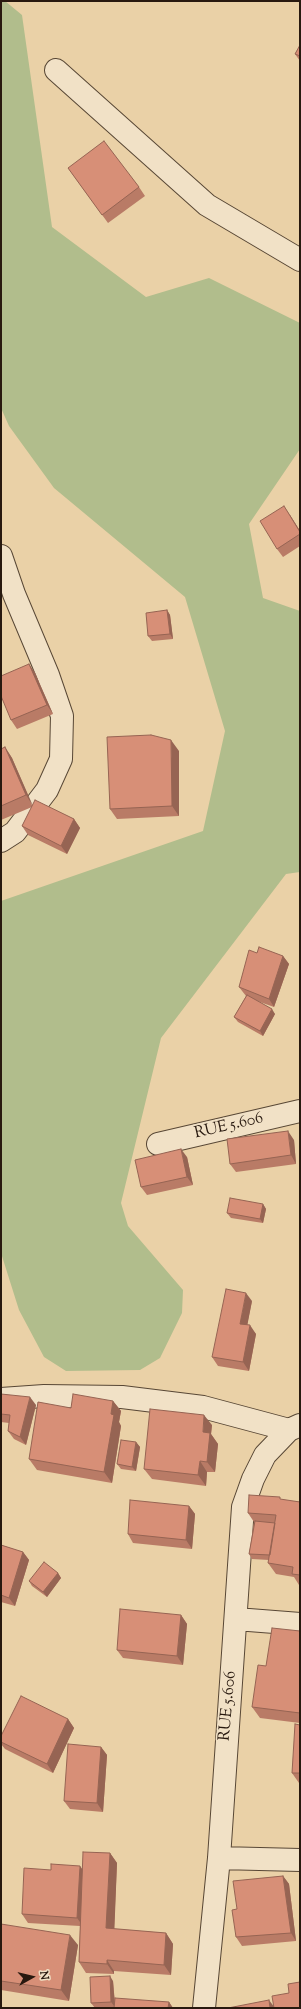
<!DOCTYPE html>
<style>
body{margin:0}
#map{position:relative;width:301px;height:2009px;overflow:hidden;background:#ead1a7;font-family:"Sorts Mill Goudy",serif}
canvas{display:block}
.frame{position:absolute;inset:0;border:2px solid #28190f;pointer-events:none}
.north{position:absolute;left:12px;top:1957px;width:40px;height:40px;-webkit-text-stroke:3px #f1e1c6;paint-order:stroke;rotate:82deg;font-size:11px;font-weight:700;line-height:16px;text-align:center;color:#28190f}
.north::after{content:'';display:block;margin:auto;width:14px;height:18px;background:#28190f;clip-path:polygon(50% 0,100% 100%,50% 72%,0 100%)}
</style>
<div id="map">
<canvas width="301" height="2009"></canvas>
<div class="frame"></div>
<div class="north">N</div>
</div>
<script>
const ctx = document.querySelector('canvas').getContext('2d');
ctx.lineJoin = 'round';
function fill(path, color) { ctx.fillStyle = color; ctx.fill(path, 'evenodd'); }
const shape = rows => new Path2D(rows.map(r => 'M' + r).join(''));
function trace(path, color, width, dash) { ctx.strokeStyle = color; ctx.lineWidth = width; ctx.lineCap = dash ? 'butt' : 'round'; ctx.setLineDash(dash || []); ctx.stroke(path); }
function write(font, color, halo, rows, align = 'center') {
  ctx.font = font + ' "Sorts Mill Goudy",serif'; ctx.lineWidth = 3; ctx.setLineDash([]); ctx.textBaseline = 'middle'; ctx.strokeStyle = halo; ctx.fillStyle = color; for (const [text, x, y, turn = 0] of rows) {
    ctx.save(); ctx.translate(x, y); ctx.rotate((+turn || 0) * Math.PI / 180); ctx.textAlign = isNaN(turn) ? turn : align; if (halo) ctx.strokeText(text, 0, 0); ctx.fillText(text, 0, 0); ctx.restore();
  }
}
const green = shape([
 [1,1,5,1,22,15,52,227,146,297,209,278,300,323,300,449,249,524,263,598,300,611,300,872,286,874,161,1038,121,1203,128,1226,183,1290,182,1313,160,1358,140,1370,66,1371,44,1357,19,1310,1,1253,1,901,203,831,225,731,185,597,54,488,9,426,1,408]
]);
const minor = shape([
 [56,70,207,205,300,260],
 [1,556,14,594,48,675,62,716,61,759,47,790,15,832,1,841],
 [158,1144,300,1111],
 [1,1399,44,1396,122,1397,203,1407,289,1430],
 [236,1619,300,1624],
 [219,1858,300,1860],
 [204,2008,219,1858,243,1507,253,1479,265,1455,289,1430,300,1425]
]);
const wall = shape([
 [300,45,300,61,295,54],
 [68,168,139,187,145,196,108,223],
 [290,515,300,531,300,546,283,557,277,549],
 [167,610,170,615,173,639,152,641,148,636],
 [29,664,35,673,53,714,17,729,11,720],
 [5,747,12,758,32,805,74,819,80,828,67,854,28,835,22,826,32,807,1,820,1,749],
 [179,751,179,816,117,819,110,809],
 [257,953,283,956,289,964,274,1007,257,1001,275,1014,263,1036,238,1022,234,1017,246,996,239,987],
 [294,1140,296,1164,236,1172,230,1164],
 [187,1157,193,1185,147,1195,141,1187],
 [263,1204,266,1209,263,1223,231,1218,227,1213],
 [252,1301,247,1325,256,1334,249,1371,218,1366,212,1357],
 [1,1394,36,1405,26,1445,14,1439,8,1431,9,1423,1,1422],
 [113,1401,121,1411,119,1422,121,1426,112,1483,37,1470,29,1459,71,1408],
 [212,1425,211,1434,218,1444,215,1472,207,1472,206,1486,152,1479,144,1469],
 [136,1442,140,1447,136,1471,121,1469,117,1464],
 [282,1500,300,1502,300,1585,299,1585,294,1577,276,1574,268,1563,269,1560,252,1559,249,1554,254,1522,248,1513],
 [189,1506,195,1514,192,1549,133,1543,128,1534],
 [1,1545,23,1552,29,1560,15,1606,1,1602],
 [58,1573,61,1578,47,1597,32,1586,29,1581],
 [181,1615,187,1624,183,1665,123,1658,117,1650],
 [300,1631,300,1723,260,1718,252,1707,266,1666],
 [68,1719,74,1728,53,1773,5,1749,1,1744,1,1736],
 [300,1725,300,1783,299,1783,292,1773],
 [101,1747,107,1755,103,1812,70,1809,64,1801],
 [110,1853,117,1863,114,1929,166,1933,173,1944,171,1975,114,1971,114,1974,86,1973,79,1962,80,1926,28,1923,22,1914,51,1870,82,1869],
 [283,1876,289,1884,296,1941,242,1946,236,1937,237,1909],
 [1,1924,78,1945,69,2001,1,1990],
 [113,1981,115,2003,169,2002,173,2008,114,2008,114,2007,95,2008,91,2003]
]);
const shadedWall = shape([
 [284,506,290,515,300,531,300,532],
 [167,610,170,615,173,639,170,634],
 [29,664,35,673,53,714,47,705],
 [171,740,179,751,179,816,172,806],
 [5,747,12,758,33,806,26,795],
 [74,819,80,828,67,854,61,846],
 [283,956,289,964,274,1007,269,999],
 [272,1009,275,1014,263,1036,260,1031],
 [288,1131,294,1140,296,1164,291,1155],
 [181,1149,187,1157,193,1185,187,1177],
 [263,1204,266,1209,263,1223,260,1219],
 [246,1293,252,1301,246,1332,240,1324],
 [250,1325,256,1334,249,1371,243,1362],
 [30,1397,36,1405,26,1445,20,1437],
 [113,1401,121,1411,119,1422,121,1426,112,1483,104,1472,111,1414],
 [204,1415,212,1425,211,1434,218,1444,215,1472,207,1462,203,1432],
 [136,1442,140,1447,136,1471,132,1467],
 [200,1461,207,1472,206,1486,198,1475],
 [189,1506,195,1514,192,1549,186,1540],
 [23,1552,29,1560,15,1606,9,1598],
 [58,1573,61,1578,47,1597,43,1592],
 [181,1615,187,1624,183,1665,177,1656],
 [68,1719,74,1728,53,1773,47,1764],
 [101,1747,107,1755,103,1812,97,1803],
 [110,1853,117,1863,114,1939,106,1928],
 [80,1866,86,1874,83,1926,77,1918],
 [283,1876,289,1884,296,1941,291,1933],
 [166,1933,173,1944,171,1975,164,1965],
 [70,1935,78,1945,69,2001,61,1990],
 [107,1960,114,1971,114,1974,107,1964],
 [110,1976,113,1981,115,2007,111,2002],
 [269,2000,275,2008,270,2008],
 [169,2002,173,2008,168,2008]
]);
const building = shape([
 [300,45,300,56,295,54,300,45],
 [104,141,139,187,102,215,68,168,104,141],
 [284,506,300,532,300,534,277,549,260,521,284,506],
 [167,610,170,634,148,636,146,613,167,610],
 [29,664,47,705,11,720,1,696,1,676,29,664],
 [151,735,171,740,172,806,110,809,107,737,151,735],
 [5,747,26,795,1,806,1,749,5,747],
 [35,800,74,819,61,846,22,826,35,800],
 [259,947,283,956,269,999,239,987,249,950,257,953,259,947],
 [247,995,272,1009,260,1031,234,1017,247,995],
 [288,1131,291,1155,230,1164,227,1139,288,1131],
 [181,1149,187,1177,141,1187,135,1160,181,1149],
 [230,1198,263,1204,260,1219,227,1213,230,1198],
 [226,1289,246,1293,240,1324,250,1325,243,1362,212,1357,226,1289],
 [1,1394,30,1397,20,1437,8,1431,10,1415,1,1414,1,1394],
 [73,1394,113,1401,111,1414,114,1415,104,1472,29,1459,38,1402,71,1408,73,1394],
 [150,1409,204,1415,203,1432,210,1433,207,1462,200,1461,198,1475,144,1469,150,1409],
 [121,1440,136,1442,132,1467,117,1464,121,1440],
 [249,1495,280,1497,280,1499,300,1502,300,1575,292,1574,293,1567,268,1563,276,1515,248,1513,249,1495],
 [130,1500,189,1506,186,1540,128,1534,130,1500],
 [255,1521,275,1523,270,1555,249,1554,255,1521],
 [1,1545,23,1552,9,1598,1,1595,1,1545],
 [44,1562,58,1573,43,1592,29,1581,44,1562],
 [120,1609,181,1615,177,1656,117,1650,120,1609],
 [272,1628,300,1631,300,1713,252,1707,258,1665,266,1666,272,1628],
 [21,1696,68,1719,47,1764,1,1742,1,1736,21,1696],
 [295,1724,300,1725,300,1773,292,1773,295,1724],
 [68,1744,101,1747,97,1803,64,1801,68,1744],
 [83,1852,110,1853,106,1928,166,1933,164,1965,107,1960,107,1964,79,1962,83,1852],
 [51,1864,80,1866,77,1918,22,1914,24,1868,51,1870,51,1864],
 [283,1876,291,1933,236,1937,232,1910,237,1909,233,1881,283,1876],
 [1,1924,70,1935,61,1990,1,1981,1,1924],
 [110,1976,111,2002,91,2003,90,1977,110,1976],
 [300,1982,300,2008,274,2008,272,1996,289,1993,288,1984,300,1982],
 [115,1998,169,2002,168,2008,114,2008,115,1998],
 [269,2000,270,2008,228,2008,269,2000]
]);
const streetNames = [
 ["RUE 5.606",229,1127,-13],
 ["RUE 5.606",229,1706,-85]
];
fill(green, '#b1bd8c');
trace(minor, '#584735', 24);
trace(minor, '#f1e1c6', 22);
fill(wall, '#b97b66');
fill(shadedWall, '#966453');
fill(building, '#d78f77');
trace(building, '#966453', 1);
write('16px', '#28190f', '#f1e1c6', streetNames);
</script>
